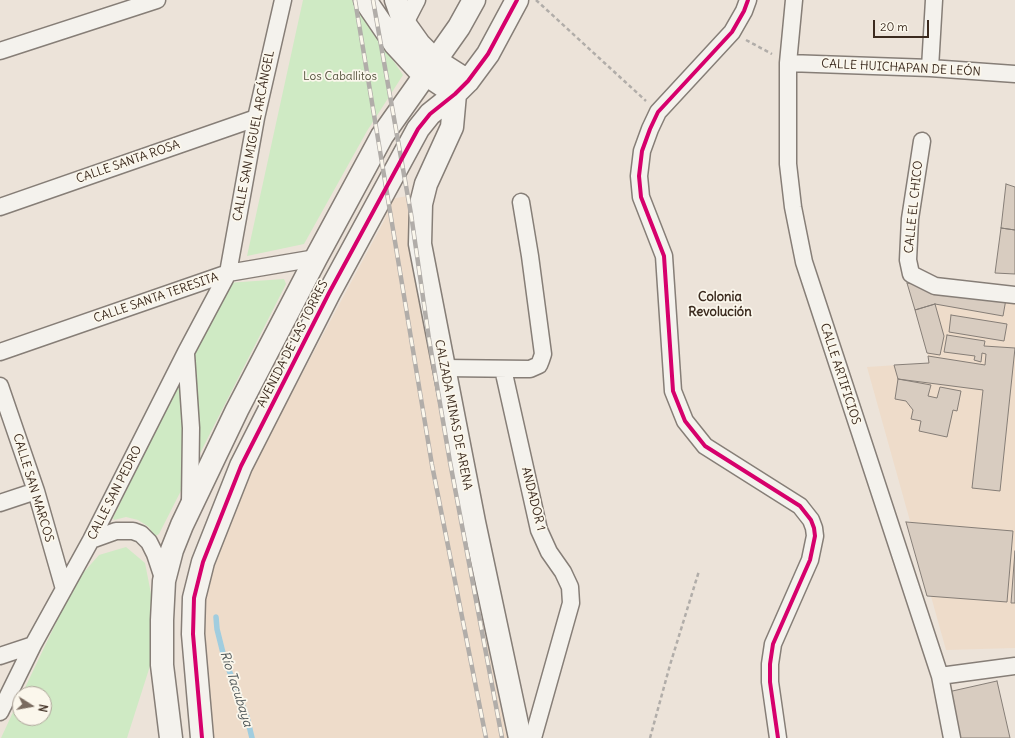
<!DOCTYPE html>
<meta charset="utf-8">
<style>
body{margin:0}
#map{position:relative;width:1015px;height:738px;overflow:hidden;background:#ece3d9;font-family:Delius,sans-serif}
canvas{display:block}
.north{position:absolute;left:12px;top:686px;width:40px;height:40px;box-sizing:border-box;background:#fbf7ec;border:1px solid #aea59a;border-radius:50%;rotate:101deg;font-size:11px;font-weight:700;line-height:16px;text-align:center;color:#3b2a1e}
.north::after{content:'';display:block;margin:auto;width:14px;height:18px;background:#796b5f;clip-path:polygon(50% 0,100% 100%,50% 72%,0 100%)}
.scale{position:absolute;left:873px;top:20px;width:56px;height:18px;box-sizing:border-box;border:2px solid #3b2a1e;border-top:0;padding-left:5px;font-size:12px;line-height:14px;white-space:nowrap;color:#3b2a1e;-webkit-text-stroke:3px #fbf7ec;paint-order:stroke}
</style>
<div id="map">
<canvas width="1015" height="738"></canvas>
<div class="north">N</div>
<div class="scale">20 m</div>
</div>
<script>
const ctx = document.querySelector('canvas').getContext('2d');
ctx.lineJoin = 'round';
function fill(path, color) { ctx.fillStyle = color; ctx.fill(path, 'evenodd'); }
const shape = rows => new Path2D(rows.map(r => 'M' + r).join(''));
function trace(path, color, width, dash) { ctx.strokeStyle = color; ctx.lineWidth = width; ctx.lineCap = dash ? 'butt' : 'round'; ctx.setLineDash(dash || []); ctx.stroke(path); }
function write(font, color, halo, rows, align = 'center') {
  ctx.font = font + ' Delius,sans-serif'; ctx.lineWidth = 3.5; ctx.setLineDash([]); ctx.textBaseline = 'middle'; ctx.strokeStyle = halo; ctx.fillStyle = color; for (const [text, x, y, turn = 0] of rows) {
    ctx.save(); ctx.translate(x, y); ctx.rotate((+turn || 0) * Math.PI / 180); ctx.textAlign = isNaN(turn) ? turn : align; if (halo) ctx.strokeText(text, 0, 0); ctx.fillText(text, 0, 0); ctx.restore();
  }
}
const built = shape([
 [414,195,413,237,455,488,507,738,210,738,200,636,209,565,251,469,385,219,390,199],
 [907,283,1015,300,1015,648,946,650,867,367,928,363,928,356]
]);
const green = shape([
 [303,0,352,0,403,75,367,131,304,244,247,256],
 [284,279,286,284,159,534,154,537,149,527,138,520,126,517,114,520,113,518,227,283],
 [126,547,145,563,156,619,150,666,127,738,1,738,20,697,20,718,44,718,44,694,22,694,76,581,99,555]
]);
const stream = shape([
 [216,617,217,629,224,657,247,717,252,738]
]);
const building = shape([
 [1006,184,1015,187,1015,230,1001,228,1006,184],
 [1001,228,1015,230,1015,274,995,273,1001,228],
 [907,283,1006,299,1003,316,935,304,915,310,907,283],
 [935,304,944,336,940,355,927,353,915,310,935,304],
 [951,315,1007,324,1004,341,949,332,951,315],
 [947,335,985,341,984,346,1015,348,1000,491,972,488,983,390,898,379,894,365,929,363,928,356,985,365,986,354,982,353,981,362,974,360,975,356,944,352,947,335],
 [898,379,931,385,928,396,937,398,940,387,961,391,957,411,953,410,947,437,919,431,921,421,911,419,913,410,906,401,895,399,898,379],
 [906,522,1013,531,1007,602,927,596,906,522],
 [1015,551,1015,603,1011,603,1015,551],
 [997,681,1010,738,958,738,948,692,997,681]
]);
const path = shape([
 [536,0,646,101],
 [746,40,772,54],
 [650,738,670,665,699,571]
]);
const street = shape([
 [748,0,744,11,732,32,658,112,650,129,642,151,639,176,641,197,664,256,673,391,685,421,705,446,800,506,811,520,814,528,815,536,810,560,773,644,770,664,770,682,778,738],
 [794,0,788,63,788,164,793,207,804,262,940,676,952,738],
 [402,29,417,0],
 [0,51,157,0],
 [788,63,930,68,1015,74],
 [930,68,934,0],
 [922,141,910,219,908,260,911,274,935,286,1015,295],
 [0,207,256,118],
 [0,352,228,273,316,258],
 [186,354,191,428,190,504],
 [444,368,530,369,539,365,541,360,543,354,530,256,521,202],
 [503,369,539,530,549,552,563,572,570,587,571,603,533,738],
 [0,386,36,491,64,589],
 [0,503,36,491],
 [91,540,116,531,133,531,141,534,149,542,155,554,164,581],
 [0,656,33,645],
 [940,676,1015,666],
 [0,712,33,645,91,540,186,352,228,273,256,118,283,0]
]);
const secondary = shape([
 [365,0,395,44,407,57,418,69,455,94],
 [396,0,404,23,419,44,435,60,468,81],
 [455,94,452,127,426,184,421,204,420,244,474,522,520,738],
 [171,738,162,665,162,620,164,581,172,550,182,525,237,410,316,258,382,136,459,27,474,0],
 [202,738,193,634,194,598,203,562,241,466,329,293,418,129,430,114,455,94,468,81,488,54,517,0]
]);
const rail = shape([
 [355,0,432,465,486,738],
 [373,0,411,214,429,339,450,462,502,738]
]);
const cycleway = shape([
 [748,0,744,11,732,32,658,112,650,129,642,151,639,176,641,197,664,256,673,391,685,421,705,446,800,506,811,520,814,528,815,536,810,560,773,644,770,664,770,682,778,738],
 [202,738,193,634,194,598,203,562,241,466,329,293,418,129,430,114,455,94,468,81,488,54,517,0]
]);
const streetNames = [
 ["CALLE HUICHAPAN DE LEÓN",901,68,3],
 ["CALLE SAN MIGUEL ARCÁNGEL",254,136,-79],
 ["CALLE SANTA ROSA",128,162,-19],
 ["CALLE EL CHICO",914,207,-84],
 ["CALLE SANTA TERESITA",156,298,-19],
 ["AVENIDA DE LAS TORRES",293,344,-63],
 ["CALLE ARTIFICIOS",840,374,72],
 ["CALZADA MINAS DE ARENA",453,415,79],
 ["CALLE SAN MARCOS",33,488,73],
 ["CALLE SAN PEDRO",115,493,-63],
 ["ANDADOR 1",533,499,76]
];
const parkNames = [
 ["Los Caballitos",340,77]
];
const neighbourhoodNames = [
 ["Colonia",720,297],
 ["Revolución",720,312]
];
const waterNames = [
 ["Río Tacubaya",236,689,72]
];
fill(built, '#eedcca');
fill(green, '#cfeac4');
trace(stream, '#a1cddf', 5.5);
fill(building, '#d8ccc0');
trace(building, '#867e77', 1);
trace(street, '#867e77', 19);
trace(secondary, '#867e77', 25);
trace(path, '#b1ada9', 2.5, [4, 3]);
trace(street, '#f4f2ed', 16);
trace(secondary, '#f4f2ed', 22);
trace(rail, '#b1ada9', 4.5);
trace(rail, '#fbf7ec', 3, [9]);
trace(cycleway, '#d6006c', 4);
write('12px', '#3b2a1e', '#fbf7ec', streetNames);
write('12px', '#54523c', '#fbf7ec', parkNames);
write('bold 13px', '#3b2a1e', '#fbf7ec', neighbourhoodNames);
write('italic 13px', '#505859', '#fbf7ec', waterNames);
</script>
